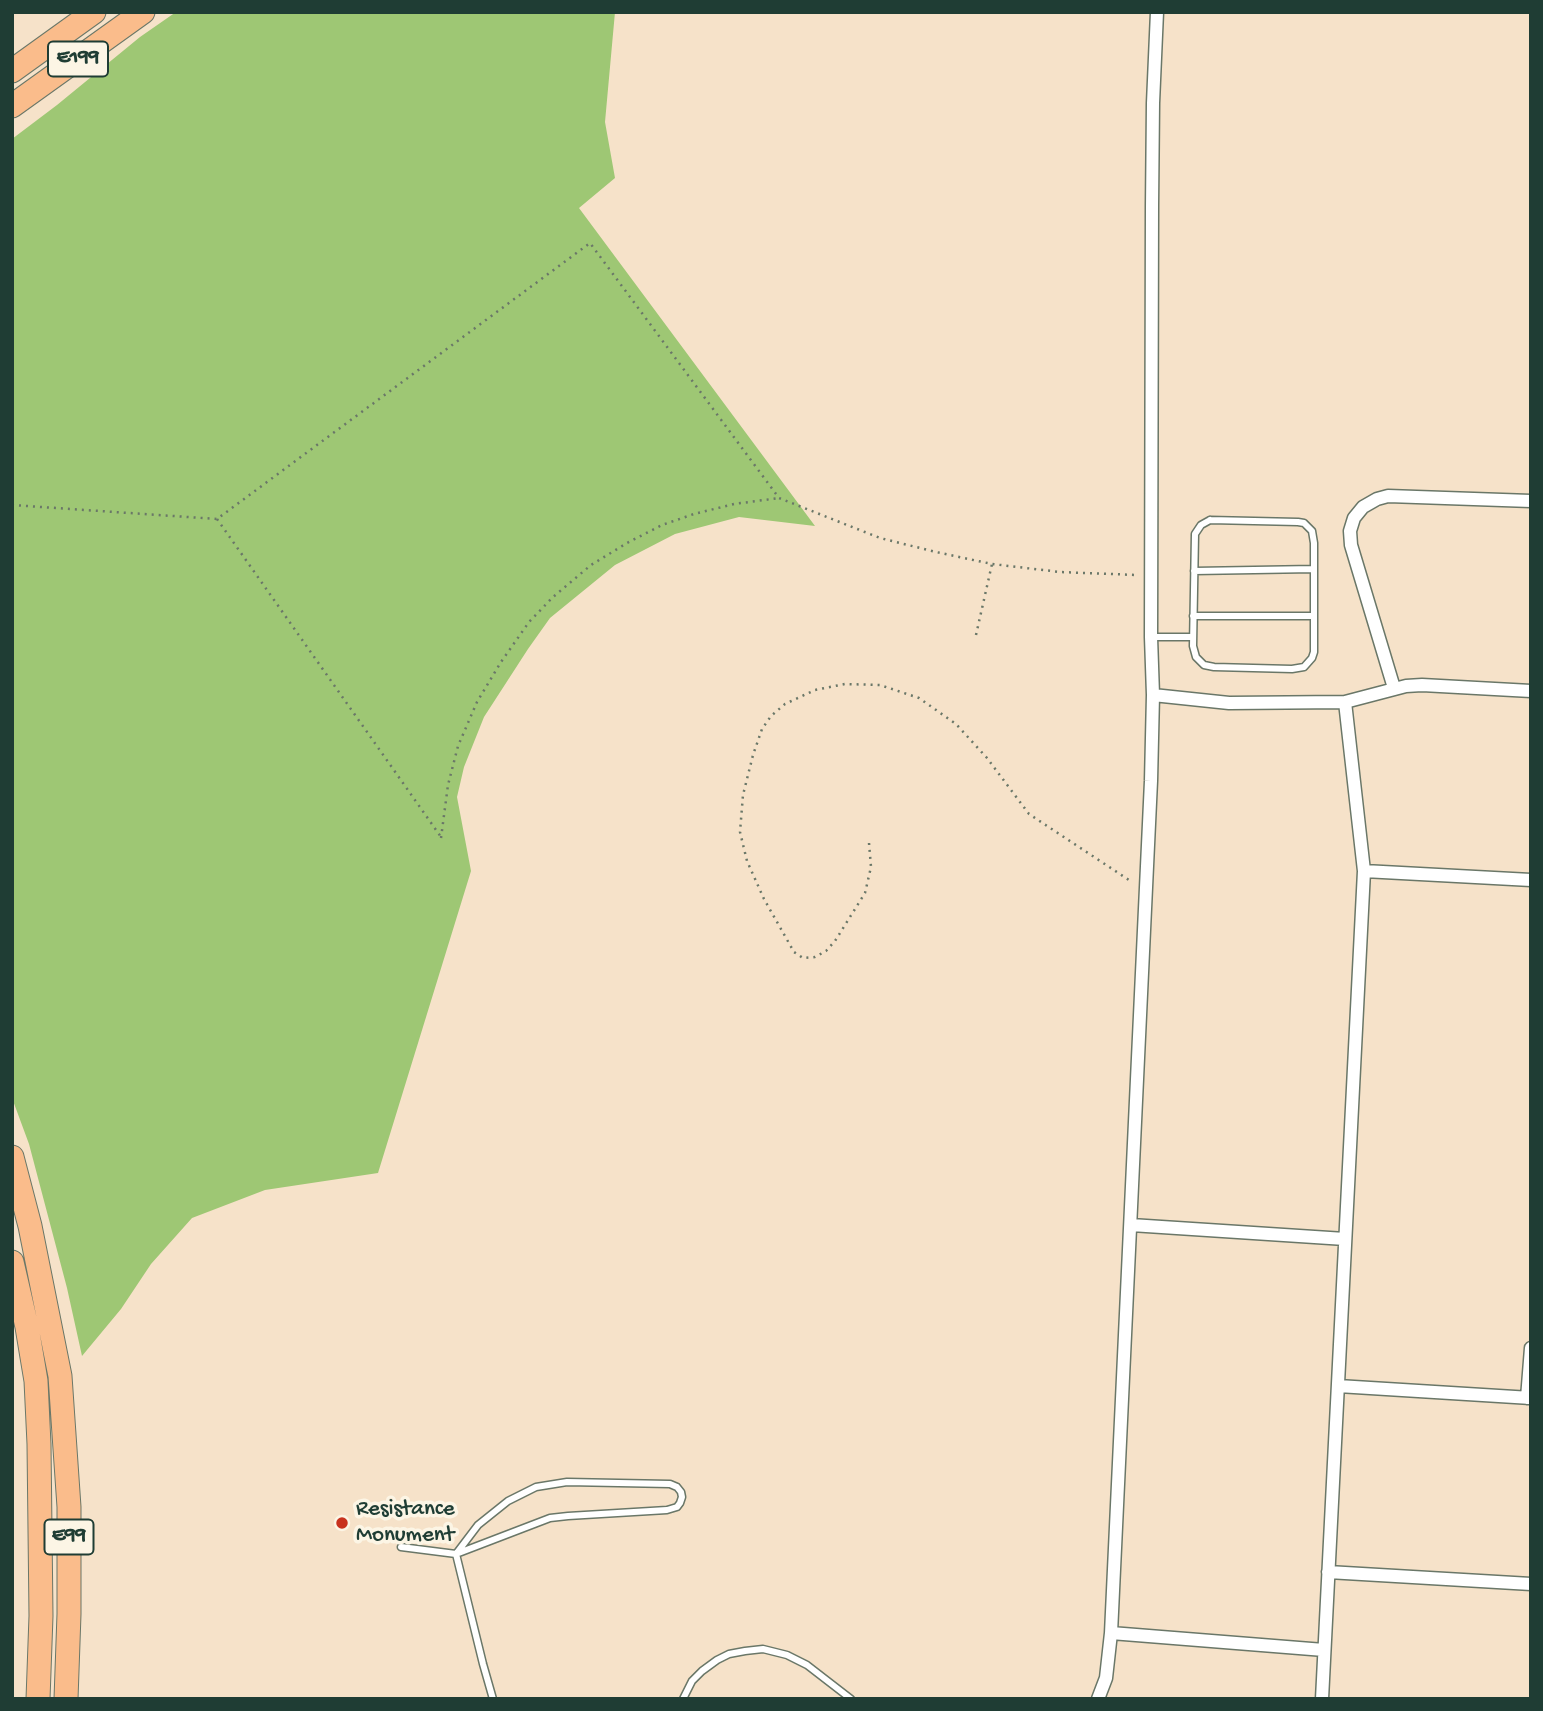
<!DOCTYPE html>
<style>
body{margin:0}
#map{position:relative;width:1543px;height:1711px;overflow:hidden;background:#f6e2c9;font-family:"Gochi Hand",sans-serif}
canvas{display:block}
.frame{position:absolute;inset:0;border:14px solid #1f3d34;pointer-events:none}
</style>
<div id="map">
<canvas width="1543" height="1711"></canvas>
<div class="frame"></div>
</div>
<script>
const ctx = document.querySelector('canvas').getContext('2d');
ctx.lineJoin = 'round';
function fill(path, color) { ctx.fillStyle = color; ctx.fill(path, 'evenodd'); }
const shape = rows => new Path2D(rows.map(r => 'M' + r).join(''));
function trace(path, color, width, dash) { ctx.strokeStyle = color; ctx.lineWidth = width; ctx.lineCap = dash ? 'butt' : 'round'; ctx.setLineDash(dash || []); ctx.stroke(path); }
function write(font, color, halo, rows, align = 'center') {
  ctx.font = font + ' "Gochi Hand",sans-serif'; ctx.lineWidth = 7; ctx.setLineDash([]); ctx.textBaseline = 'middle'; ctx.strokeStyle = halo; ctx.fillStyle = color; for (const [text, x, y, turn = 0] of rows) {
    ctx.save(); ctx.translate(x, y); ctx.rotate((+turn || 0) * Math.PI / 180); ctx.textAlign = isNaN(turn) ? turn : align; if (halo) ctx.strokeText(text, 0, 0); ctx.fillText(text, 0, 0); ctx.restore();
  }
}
const green = shape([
 [176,12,615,12,605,122,615,178,579,208,815,526,739,517,675,534,615,565,550,618,528,649,484,717,464,767,457,797,471,871,378,1173,265,1190,192,1218,151,1264,121,1309,82,1356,67,1288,29,1144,12,1098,12,139,57,105,140,37]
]);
const path = shape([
 [12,505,217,519,590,243,779,498,880,538,936,552,992,564,1060,572,1136,575],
 [217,519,441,837],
 [976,635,992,564],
 [441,838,448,785,458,746,477,702,501,662,529,622,553,597,591,565,627,543,662,525,694,514,734,504,779,498],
 [869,843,871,867,865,893,835,941,826,951,815,957,803,958,794,952,764,899,747,861,740,832,743,795,753,755,762,729,771,716,785,704,815,690,845,684,880,685,919,698,956,724,987,758,1029,814,1132,882]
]);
const lane = shape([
 [1210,520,1298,522,1304,523,1312,531,1314,543,1314,652,1312,658,1304,667,1292,669,1214,667,1204,665,1196,657,1193,646,1195,534,1201,525,1210,520],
 [1194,571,1314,569],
 [1193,616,1314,616],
 [1151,637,1193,637],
 [401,1547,456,1554,550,1518,568,1516,667,1510,677,1507,680,1503,682,1497,681,1492,677,1487,670,1484,567,1482,536,1487,508,1501,478,1525,456,1554,483,1664,493,1699],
 [683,1699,692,1681,702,1671,717,1660,729,1654,745,1651,763,1649,787,1655,807,1665,851,1699]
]);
const street = shape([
 [1394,688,1351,545,1350,531,1354,518,1363,507,1377,499,1388,496,1531,501],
 [1153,695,1229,703,1345,702,1406,686,1422,685,1531,691],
 [1364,871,1531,880],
 [1131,1225,1345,1239],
 [1338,1386,1531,1398],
 [1527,1398,1531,1348],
 [1328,1572,1531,1584],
 [1111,1633,1324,1650],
 [1098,1699,1106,1678,1111,1633,1151,781,1153,695,1151,637,1152,206,1153,103,1157,12],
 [1322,1699,1364,871,1345,702]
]);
const highway = shape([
 [12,71,94,12],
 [12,106,143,12],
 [12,1157,30,1226,60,1376,69,1507,69,1614,66,1699],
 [12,1262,27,1327,36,1381,39,1444,41,1616,38,1699]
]);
const markers = [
 [342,1523,7,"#c8321e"]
];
const shields = [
 [78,59,60],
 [69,1537,49]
];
const shieldNames = [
 ["E199",78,59],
 ["E99",69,1537]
];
const poiNames = [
 ["Resistance",356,1510],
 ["Monument",356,1536]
];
fill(green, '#9ec774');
trace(lane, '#6a7768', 9);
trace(street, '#6a7768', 15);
trace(highway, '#6a7768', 25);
trace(path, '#6a7768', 2.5, [2, 5]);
trace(lane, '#fff', 6);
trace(street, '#fff', 12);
trace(highway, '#fabc8b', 23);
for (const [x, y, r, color] of markers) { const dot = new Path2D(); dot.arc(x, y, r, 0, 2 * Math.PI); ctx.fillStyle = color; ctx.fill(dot); trace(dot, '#fcf5e5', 2.5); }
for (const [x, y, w] of shields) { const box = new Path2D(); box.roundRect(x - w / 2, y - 17.5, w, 35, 5); ctx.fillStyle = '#fcf5e5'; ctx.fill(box); trace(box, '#1f3d34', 2); }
write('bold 21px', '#1f3d34', null, shieldNames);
write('23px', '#1f3d34', '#fcf5e5', poiNames, 'left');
</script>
